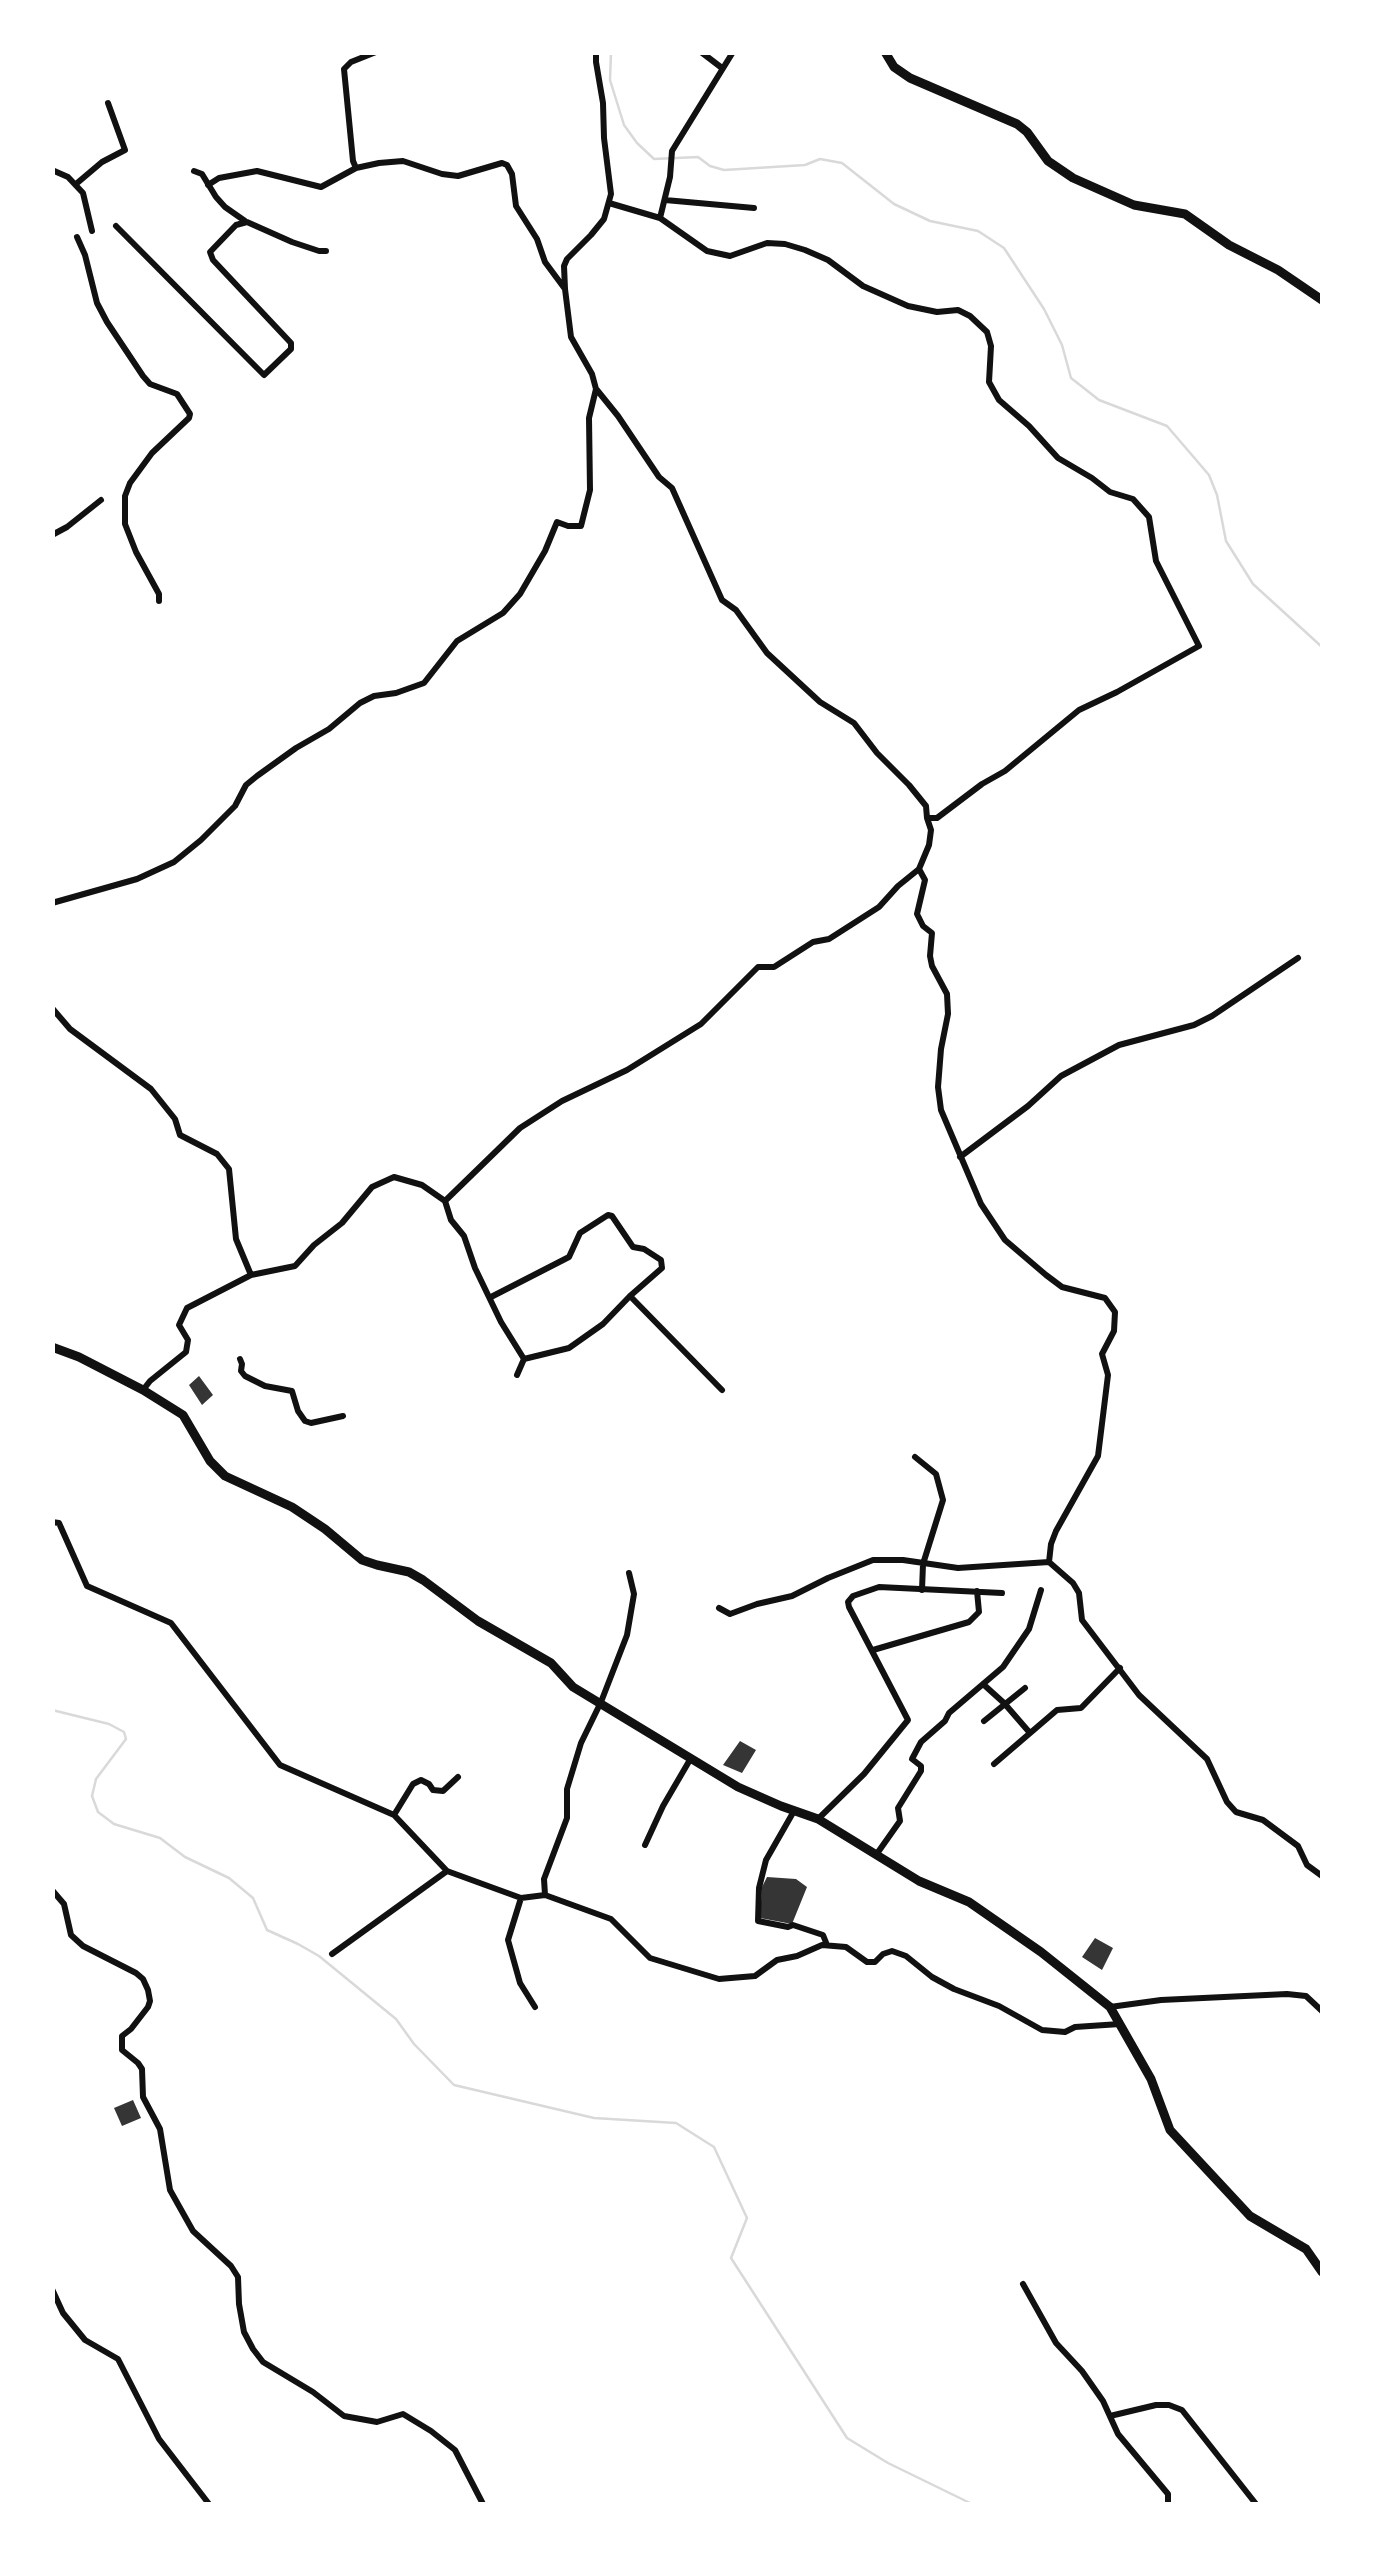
<!DOCTYPE html>
<style>
body{margin:0}
#map{position:relative;width:1375px;height:2557px;overflow:hidden;background:#fff;font-family:Cabin,sans-serif}
canvas{display:block}
.frame{position:absolute;inset:0;border:55px solid #fff;pointer-events:none}
</style>
<div id="map">
<canvas width="1375" height="2557"></canvas>
<div class="frame"></div>
</div>
<script>
const ctx = document.querySelector('canvas').getContext('2d');
ctx.lineJoin = 'round';
const shape = rows => new Path2D(rows.map(r => 'M' + r).join(''));
function trace(path, color, width, dash) { ctx.strokeStyle = color; ctx.lineWidth = width; ctx.lineCap = dash ? 'butt' : 'round'; ctx.setLineDash(dash || []); ctx.stroke(path); }
function fill(path, color) { ctx.fillStyle = color; ctx.fill(path, 'evenodd'); }
const stream = shape([
 [611,52,610,80,624,125,637,143,654,159,698,157,710,166,724,170,805,165,820,159,842,163,894,204,930,221,978,231,1004,248,1044,309,1062,345,1071,378,1099,400,1167,426,1209,475,1217,495,1226,541,1253,584,1322,647],
 [52,1710,109,1724,124,1732,126,1739,96,1779,92,1796,98,1812,114,1824,160,1838,185,1857,229,1878,253,1898,267,1930,298,1944,319,1956,396,2019,414,2044,454,2085,594,2118,676,2123,714,2147,747,2218,731,2258,847,2438,888,2463,972,2504]
]);
const building = shape([
 [199,1376,213,1395,202,1405,189,1385],
 [740,1741,756,1750,742,1773,723,1765],
 [767,1877,796,1879,807,1887,792,1924,760,1918,762,1887],
 [1095,1938,1113,1948,1102,1970,1082,1957],
 [133,2100,141,2118,122,2126,114,2108]
]);
const minor = shape([
 [701,52,722,68],
 [356,168,353,161,344,69,351,62,376,52],
 [52,170,68,177,83,193,92,231],
 [194,171,202,174,216,197,225,207,245,221],
 [76,184,102,162,125,150,108,103],
 [208,185,219,178,257,171,321,187,356,168,379,163,403,161,442,174,458,176,502,163,507,165,512,174,516,206,537,239,545,262,565,289],
 [665,200,754,208],
 [660,218,670,177,672,151,733,52],
 [116,226,264,375,291,349,291,343,213,260,210,252,236,225,247,222,292,242,319,251,326,251],
 [77,237,85,255,97,303,107,322,143,376,150,384,177,394,190,414,189,418,152,453,130,483,125,496,125,524,136,552,159,594,159,601],
 [597,390,618,416,659,477,672,488,722,600,736,610,767,653,820,702,854,723,877,753,909,785,926,806,927,818],
 [52,535,67,527,101,500],
 [919,869,925,880,917,914,923,926,932,933,930,956,932,966,947,994,948,1014,941,1049,938,1087,941,1110,981,1204,1005,1240,1046,1275,1062,1287,1105,1298,1115,1312,1114,1331,1102,1354,1108,1375,1098,1456,1056,1531,1051,1544,1049,1562,1073,1583,1079,1593,1082,1620,1139,1695,1207,1759,1227,1802,1236,1812,1263,1820,1298,1846,1307,1865,1322,1876],
 [52,903,137,879,174,862,201,840,235,806,246,785,257,776,296,748,329,729,360,703,374,696,396,693,424,683,457,641,503,613,520,594,545,551,557,522,568,526,581,526,590,490,589,418,596,389,592,374,571,337,565,289,564,266,567,259,591,235,604,219,611,194,604,138,603,103,596,62,596,52],
 [52,1008,70,1029,151,1089,175,1119,180,1135,217,1154,229,1169,236,1239,251,1275,187,1308,179,1325,188,1340,186,1352,150,1381,143,1390],
 [960,1157,1028,1106,1061,1076,1119,1045,1194,1025,1212,1016,1298,958],
 [445,1201,451,1220,464,1236,475,1268,501,1322,524,1359,517,1375],
 [251,1275,295,1266,314,1245,342,1223,372,1187,394,1177,422,1185,445,1201,520,1128,562,1101,627,1070,701,1024,758,967,774,967,813,942,829,939,879,907,898,886,919,869,929,845,931,830,927,818,937,818,982,784,1005,771,1079,710,1117,692,1199,646,1156,561,1149,517,1133,499,1110,492,1092,478,1058,458,1029,426,999,400,989,382,991,346,987,332,970,316,958,310,937,312,908,306,863,286,828,260,805,250,785,244,767,243,730,256,707,251,660,218,609,203],
 [630,1296,722,1390],
 [491,1297,569,1257,580,1233,608,1215,612,1216,633,1247,644,1249,661,1260,662,1268,630,1296,603,1324,569,1348,524,1359],
 [240,1359,242,1364,241,1371,245,1376,265,1386,292,1391,298,1411,305,1421,311,1423,343,1416],
 [915,1457,936,1474,943,1500,923,1564,922,1590],
 [52,1522,59,1523,87,1586,171,1623,280,1765,394,1815,447,1871,521,1898,545,1895,611,1919,650,1958,719,1979,755,1976,777,1960,797,1956,822,1945,846,1947,867,1962,875,1962,883,1954,892,1951,906,1956,932,1977,954,1989,999,2006,1042,2030,1065,2032,1075,2027,1120,2024],
 [719,1608,730,1614,757,1604,792,1596,828,1578,873,1560,903,1560,958,1568,1049,1562],
 [873,1650,969,1622,979,1612,977,1591],
 [983,1684,1004,1703,1030,1733],
 [984,1721,1025,1688],
 [994,1764,1057,1710,1081,1708,1120,1668],
 [794,1811,766,1860,759,1888,758,1921,788,1927,793,1925,823,1935,827,1945],
 [394,1815,413,1784,421,1780,429,1784,433,1790,443,1791,458,1777],
 [818,1819,864,1774,908,1720,849,1607,848,1602,853,1596,879,1587,1002,1593],
 [645,1845,663,1806,691,1758],
 [876,1855,900,1821,898,1808,921,1771,921,1766,912,1759,921,1742,945,1721,949,1713,1003,1667,1029,1629,1041,1590],
 [52,1890,64,1904,71,1935,83,1946,136,1973,143,1979,148,1990,150,2001,148,2007,131,2029,122,2036,122,2050,138,2063,142,2069,143,2097,160,2129,170,2190,193,2231,231,2266,238,2277,239,2304,244,2332,253,2349,263,2362,313,2392,344,2416,377,2422,403,2414,431,2431,455,2450,483,2504],
 [545,1895,544,1879,567,1818,567,1789,581,1743,601,1702,627,1635,634,1594,629,1573],
 [521,1898,508,1940,520,1983,535,2007],
 [332,1954,447,1871],
 [1110,2007,1161,2000,1287,1994,1306,1996,1322,2011],
 [1023,2284,1056,2343,1082,2371,1103,2401,1118,2434,1168,2494,1168,2504],
 [52,2289,63,2313,85,2340,118,2359,159,2439,209,2504],
 [1110,2416,1156,2405,1169,2405,1182,2410,1256,2504]
]);
const secondary = shape([
 [885,52,894,67,910,78,1017,124,1027,132,1048,161,1073,178,1134,205,1185,214,1229,245,1278,270,1322,300],
 [52,1347,79,1357,143,1390,183,1415,210,1461,225,1476,292,1507,325,1529,362,1560,377,1565,409,1572,423,1580,478,1621,551,1663,573,1687,738,1787,781,1806,818,1819,919,1881,969,1902,1041,1952,1110,2007,1151,2079,1170,2130,1250,2216,1306,2249,1322,2272]
]);
trace(stream, '#d9d9d9', 2.5);
fill(building, '#353535');
trace(minor, '#111', 6);
trace(secondary, '#111', 9);
</script>
